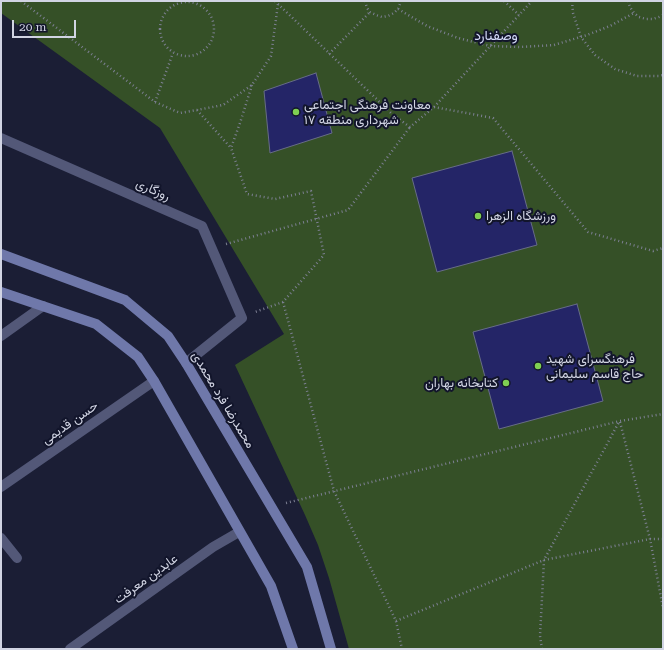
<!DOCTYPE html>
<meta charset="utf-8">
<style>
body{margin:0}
#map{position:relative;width:664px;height:650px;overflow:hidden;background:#1b1e35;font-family:"Roboto Serif",serif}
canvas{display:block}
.frame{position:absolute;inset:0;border:2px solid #d1d4e3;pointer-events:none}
.scale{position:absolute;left:12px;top:20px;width:64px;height:18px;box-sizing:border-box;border:2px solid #d1d4e3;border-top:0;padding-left:5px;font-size:12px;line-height:14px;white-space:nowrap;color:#d1d4e3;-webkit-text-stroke:3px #12152b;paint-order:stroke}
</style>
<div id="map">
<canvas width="664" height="650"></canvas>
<div class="frame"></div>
<div class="scale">20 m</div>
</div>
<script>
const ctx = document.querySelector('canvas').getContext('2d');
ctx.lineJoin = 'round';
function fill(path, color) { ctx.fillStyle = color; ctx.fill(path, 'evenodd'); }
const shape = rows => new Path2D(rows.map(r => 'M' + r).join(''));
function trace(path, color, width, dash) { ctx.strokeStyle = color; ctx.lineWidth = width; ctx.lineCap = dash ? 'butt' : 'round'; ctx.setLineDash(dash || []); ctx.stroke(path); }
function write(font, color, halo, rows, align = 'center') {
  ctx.font = font + ' "Roboto Serif",Vazirmatn,serif'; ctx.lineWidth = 4; ctx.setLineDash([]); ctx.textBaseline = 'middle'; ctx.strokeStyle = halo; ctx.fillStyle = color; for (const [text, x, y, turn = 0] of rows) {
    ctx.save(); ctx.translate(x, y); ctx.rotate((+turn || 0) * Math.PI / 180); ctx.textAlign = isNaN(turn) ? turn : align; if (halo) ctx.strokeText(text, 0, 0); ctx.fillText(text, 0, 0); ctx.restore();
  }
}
const green = shape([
 [1,1,663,1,663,649,349,649,329,578,318,545,305,515,235,365,284,334,160,128,1,13]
]);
const building = shape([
 [316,73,332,133,270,153,264,91,316,73],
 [512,151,537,245,437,272,412,178,512,151],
 [577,304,603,401,499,429,473,332,577,304]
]);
const path = shape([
 [21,1,155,102,180,113,197,110,223,105,252,85,271,56,278,4],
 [275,1,392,114,410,127,434,107,493,118,588,232,653,251,663,248],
 [365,1,367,8,370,12,376,15,382,17,388,16,394,13,398,9,401,1],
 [504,1,519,15],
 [572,1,573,13,581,37,595,55,615,69,637,76,660,76,663,75],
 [628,1,630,7,634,13,639,17,646,19,653,19,659,17,663,15],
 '160 29a27 27 0 1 1 54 0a27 27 0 1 1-54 0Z',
 [398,9,427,26,458,38,490,46,520,47,554,45,587,35,610,26,634,13],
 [329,54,370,12],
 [252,85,240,123,231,148,247,194,275,199,311,191,324,255,283,302,255,312],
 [155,102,173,53],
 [434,107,532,1],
 [197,110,231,148],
 [226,244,348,210,410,127],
 [283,302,334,491,396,621,402,649],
 [620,422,650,539,663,608],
 [286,503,620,421,663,414],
 [396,621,544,560,650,539,663,539],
 [542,649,540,636,544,560,619,422]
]);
const street = shape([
 [1,138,202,226,242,318,186,363],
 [1,336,43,306],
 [1,487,154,381],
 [1,538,17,558],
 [70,649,213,547,239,532]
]);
const secondary = shape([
 [1,254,125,300,168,336,186,363,307,567,331,649],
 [1,292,96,324,138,357,154,381,271,586,293,649]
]);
const markers = [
 [296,112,4,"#7fd052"],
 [478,216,4,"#7fd052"],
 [538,366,4,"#7fd052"],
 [506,383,4,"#7fd052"]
];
const poiNames = [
 ["معاونت فرهنگی اجتماعی",304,105],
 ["شهرداری منطقه ۱۷",304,120],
 ["ورزشگاه الزهرا",486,216],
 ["فرهنگسرای شهید",546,359],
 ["حاج قاسم سلیمانی",546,374],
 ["کتابخانه بهاران",498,383,"right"]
];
const streetNames = [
 ["روزگاری",153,190,24],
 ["محمدرضا فرد محمدی",223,400,59],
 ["حسن قدیمی",70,423,-35],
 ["عابدین معرفت",146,579,-36]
];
const neighbourhoodNames = [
 ["وصفنارد",496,36]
];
fill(green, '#355027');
fill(building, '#242567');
trace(building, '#676c87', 1);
trace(path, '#7d8093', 2.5, [1, 3]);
trace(street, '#535878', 10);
trace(secondary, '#6f78aa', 10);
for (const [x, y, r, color] of markers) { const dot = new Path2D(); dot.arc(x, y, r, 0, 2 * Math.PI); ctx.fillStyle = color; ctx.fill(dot); trace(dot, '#12152b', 1.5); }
write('13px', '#d1d4e3', '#12152b', poiNames, 'left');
write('13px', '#d1d4e3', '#12152b', streetNames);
write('14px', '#d4daf9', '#12152b', neighbourhoodNames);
</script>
